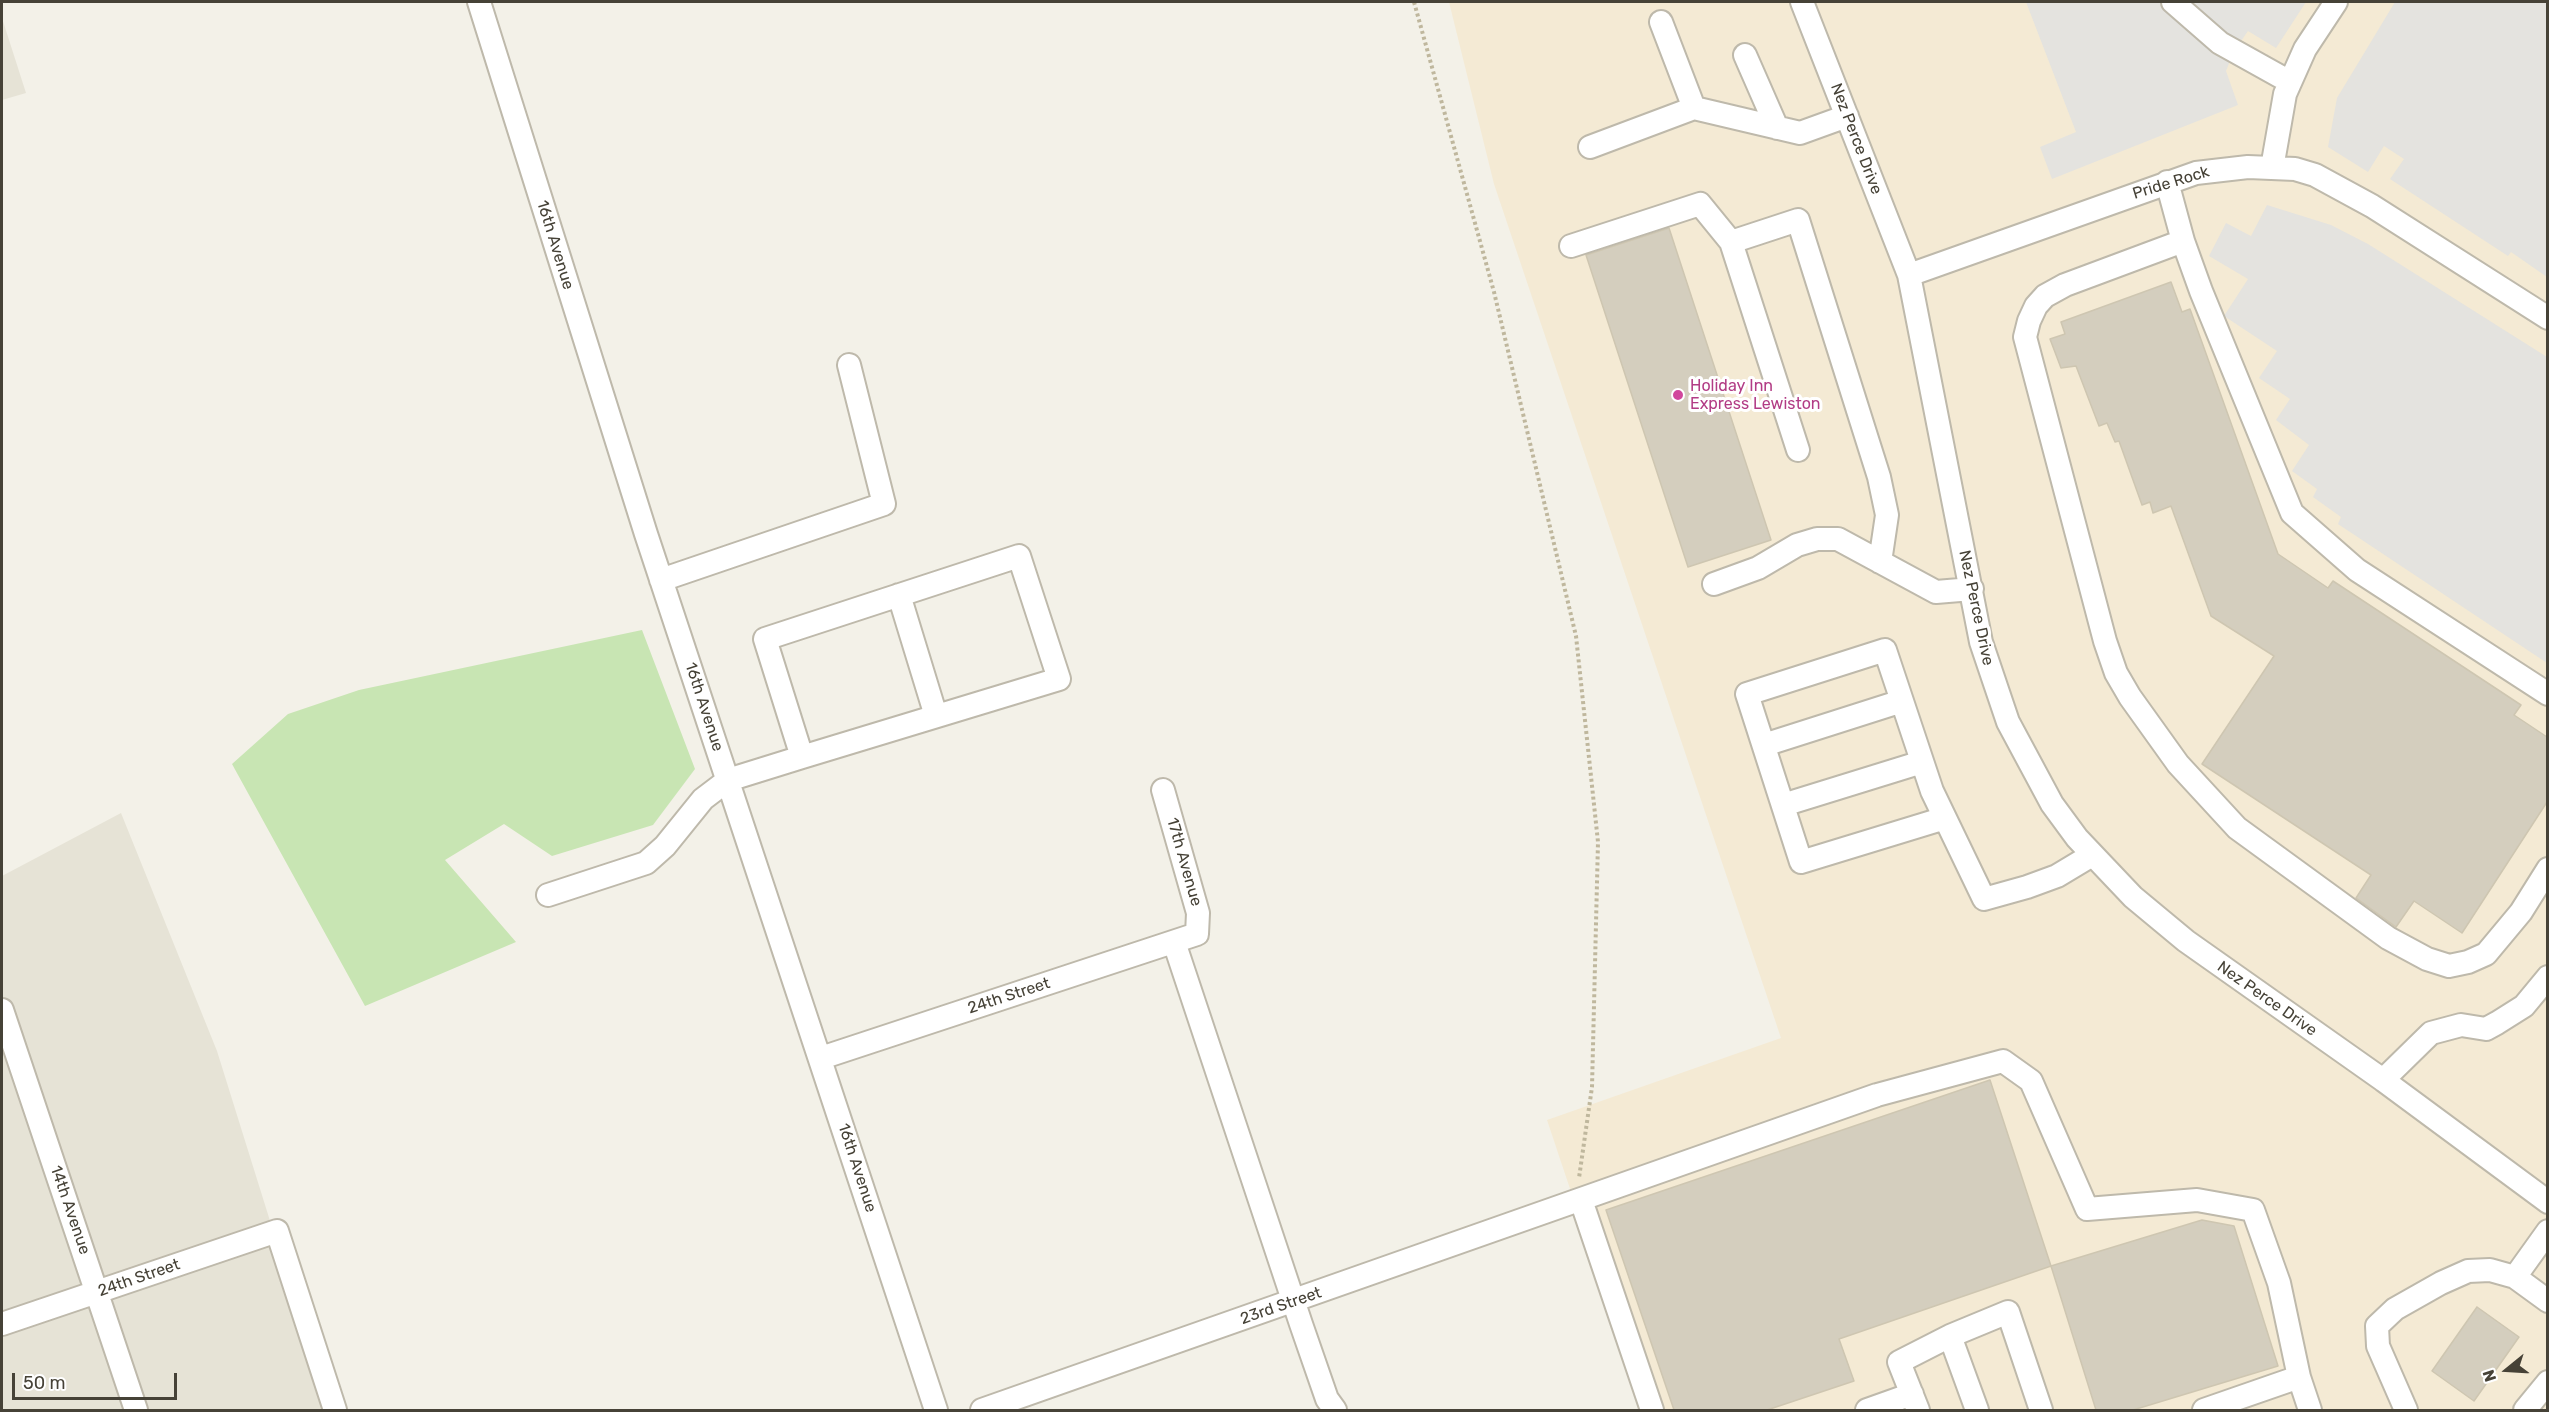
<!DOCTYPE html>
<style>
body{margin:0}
#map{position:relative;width:2549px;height:1412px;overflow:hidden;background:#f3f1e8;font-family:Rubik,sans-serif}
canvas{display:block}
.frame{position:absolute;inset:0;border:3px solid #464237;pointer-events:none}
.north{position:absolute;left:2477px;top:1340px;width:60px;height:60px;-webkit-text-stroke:4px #fff;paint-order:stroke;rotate:252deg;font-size:16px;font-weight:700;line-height:24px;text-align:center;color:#464237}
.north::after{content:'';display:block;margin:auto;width:21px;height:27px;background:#464237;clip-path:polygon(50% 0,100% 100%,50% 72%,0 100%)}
.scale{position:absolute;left:12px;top:1373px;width:165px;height:27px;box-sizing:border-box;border:3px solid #464237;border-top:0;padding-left:8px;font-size:18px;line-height:21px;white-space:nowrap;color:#464237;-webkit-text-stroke:4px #fff;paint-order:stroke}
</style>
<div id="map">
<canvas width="2549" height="1412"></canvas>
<div class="frame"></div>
<div class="north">N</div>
<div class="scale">50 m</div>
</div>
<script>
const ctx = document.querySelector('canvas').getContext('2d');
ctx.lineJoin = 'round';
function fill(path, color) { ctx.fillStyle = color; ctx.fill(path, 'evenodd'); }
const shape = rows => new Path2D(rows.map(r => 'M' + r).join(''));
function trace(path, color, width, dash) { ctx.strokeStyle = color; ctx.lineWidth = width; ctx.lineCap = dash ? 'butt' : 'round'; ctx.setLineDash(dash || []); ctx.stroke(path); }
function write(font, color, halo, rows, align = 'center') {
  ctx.font = font + ' Rubik,sans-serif'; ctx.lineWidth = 6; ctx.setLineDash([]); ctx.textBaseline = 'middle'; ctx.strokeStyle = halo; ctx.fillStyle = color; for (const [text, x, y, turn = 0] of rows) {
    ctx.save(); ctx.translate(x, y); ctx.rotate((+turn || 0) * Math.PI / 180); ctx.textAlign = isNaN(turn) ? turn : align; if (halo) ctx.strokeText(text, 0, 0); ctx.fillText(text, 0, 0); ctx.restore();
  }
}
const residential = shape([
 [2,18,26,93,2,100],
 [121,813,217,1051,329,1410,2,1410,2,876]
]);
const commercial = shape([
 [1449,2,2547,2,2547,1410,1644,1410,1547,1120,1781,1038,1494,184]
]);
const green = shape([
 [642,630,695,769,653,825,552,856,504,824,445,860,516,942,365,1006,232,764,288,714,359,690]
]);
const parking = shape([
 [2026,2,2306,2,2276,48,2248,31,2234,51,2226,71,2238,105,2052,179,2040,147,2076,132],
 [2395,2,2547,2,2547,277,2511,252,2508,256,2390,179,2404,159,2384,146,2368,172,2328,147,2337,98],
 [2267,205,2331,225,2368,244,2547,357,2547,663,2338,524,2341,517,2313,497,2317,489,2292,471,2309,445,2276,420,2290,399,2259,378,2277,351,2224,316,2248,279,2209,256,2226,223,2251,236]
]);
const building = shape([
 [1669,228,1771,540,1688,567,1586,255,1669,228],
 [2171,282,2182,312,2190,309,2278,554,2328,588,2333,581,2521,705,2514,715,2547,737,2547,802,2462,933,2414,901,2396,927,2356,898,2371,875,2202,764,2274,656,2211,616,2171,506,2153,513,2150,502,2142,505,2119,441,2115,442,2107,423,2099,426,2076,366,2061,368,2050,339,2065,334,2061,322,2171,282],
 [1990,1080,2051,1266,1839,1339,1854,1381,1767,1410,1674,1410,1606,1210,1990,1080],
 [2202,1220,2234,1226,2278,1366,2133,1410,2096,1410,2051,1266,2202,1220],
 [2477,1307,2519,1337,2474,1401,2432,1371,2477,1307]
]);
const path = shape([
 [1414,2,1494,292,1576,636,1598,842,1592,1087,1579,1178]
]);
const minor = shape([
 [479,2,646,534,936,1410],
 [1802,2,1909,275,1981,642,2008,722,2052,804,2077,838,2133,897,2186,941,2383,1080,2548,1202],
 [2173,2,2220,43,2290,82],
 [1661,22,1694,108,1800,133,1847,116],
 [1745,55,1777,128],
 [1590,147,1694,108],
 [2272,168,2285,94,2305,49,2336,2],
 [2167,182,2183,241,2201,291,2292,513,2357,570,2548,694],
 [2183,241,2065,285,2045,296,2036,306,2029,321,2025,337,2105,641,2116,673,2130,697,2178,764,2237,828,2388,938,2427,959,2449,966,2468,962,2486,954,2521,912,2548,869],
 [1571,246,1700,204,1731,242],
 [1909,275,2196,173,2248,167,2295,169,2315,175,2372,206,2548,318],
 [1798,450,1731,242,1798,220,1879,477,1887,515,1880,562],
 [661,580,884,504,849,365],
 [1714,584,1758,568,1797,545,1817,539,1838,539,1936,592,1972,589],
 [899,595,936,716],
 [1764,745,1902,701],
 [1783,805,1922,762],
 [1945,818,1801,862,1747,694,1885,650,1932,791,1984,899,2027,887,2057,876,2092,855],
 [548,895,646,863,665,846,703,799,728,780,802,757,1059,679,1019,556,765,639,802,757],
 [1174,942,1301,1324,1327,1399,1335,1410],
 [2,1010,136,1410],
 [821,1058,1197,934,1198,913,1163,790],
 [2383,1080,2431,1033,2461,1025,2486,1029,2497,1023,2524,1006,2548,977],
 [1581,1200,1652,1410],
 [2548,1231,2515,1277,2548,1301],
 [2,1324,277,1231,335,1410],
 [982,1410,1877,1095,2003,1061,2031,1081,2087,1209,2197,1200,2253,1210,2279,1283,2299,1377],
 [1867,1410,1912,1394],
 [1918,1410,1899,1362,1950,1336],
 [1977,1410,1950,1336,2008,1312,2041,1410],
 [2204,1410,2299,1377,2310,1410],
 [2406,1410,2378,1346,2377,1326,2395,1309,2441,1283,2468,1271,2490,1270,2515,1277],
 [2525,1410,2548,1382]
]);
const markers = [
 [1678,395,6,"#d1479c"]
];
const streetNames = [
 ["Nez Perce Drive",1856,139,69],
 ["Pride Rock",2171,183,-17],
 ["16th Avenue",555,245,73],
 ["Nez Perce Drive",1976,608,78],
 ["16th Avenue",704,707,72],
 ["17th Avenue",1184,862,74],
 ["24th Street",1009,996,-18],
 ["Nez Perce Drive",2267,999,35],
 ["16th Avenue",857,1168,72],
 ["14th Avenue",70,1210,71],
 ["24th Street",139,1278,-19],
 ["23rd Street",1281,1306,-19]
];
const hotelNames = [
 ["Holiday Inn",1690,386],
 ["Express Lewiston",1690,404]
];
fill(residential, '#e6e3d6');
fill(commercial, '#f4ead4');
fill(green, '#c8e5b3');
fill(parking, '#e4e3df');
fill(building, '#d4cebe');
trace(building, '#cec6b1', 1.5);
trace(minor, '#beb9ab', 26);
trace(path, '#bfb79d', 4, [3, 3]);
trace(minor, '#fff', 22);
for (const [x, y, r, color] of markers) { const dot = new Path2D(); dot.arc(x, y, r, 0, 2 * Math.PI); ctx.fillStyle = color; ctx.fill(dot); trace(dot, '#fff', 2); }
write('16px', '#464237', '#fff', streetNames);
write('16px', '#b23c85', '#fff', hotelNames, 'left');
</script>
